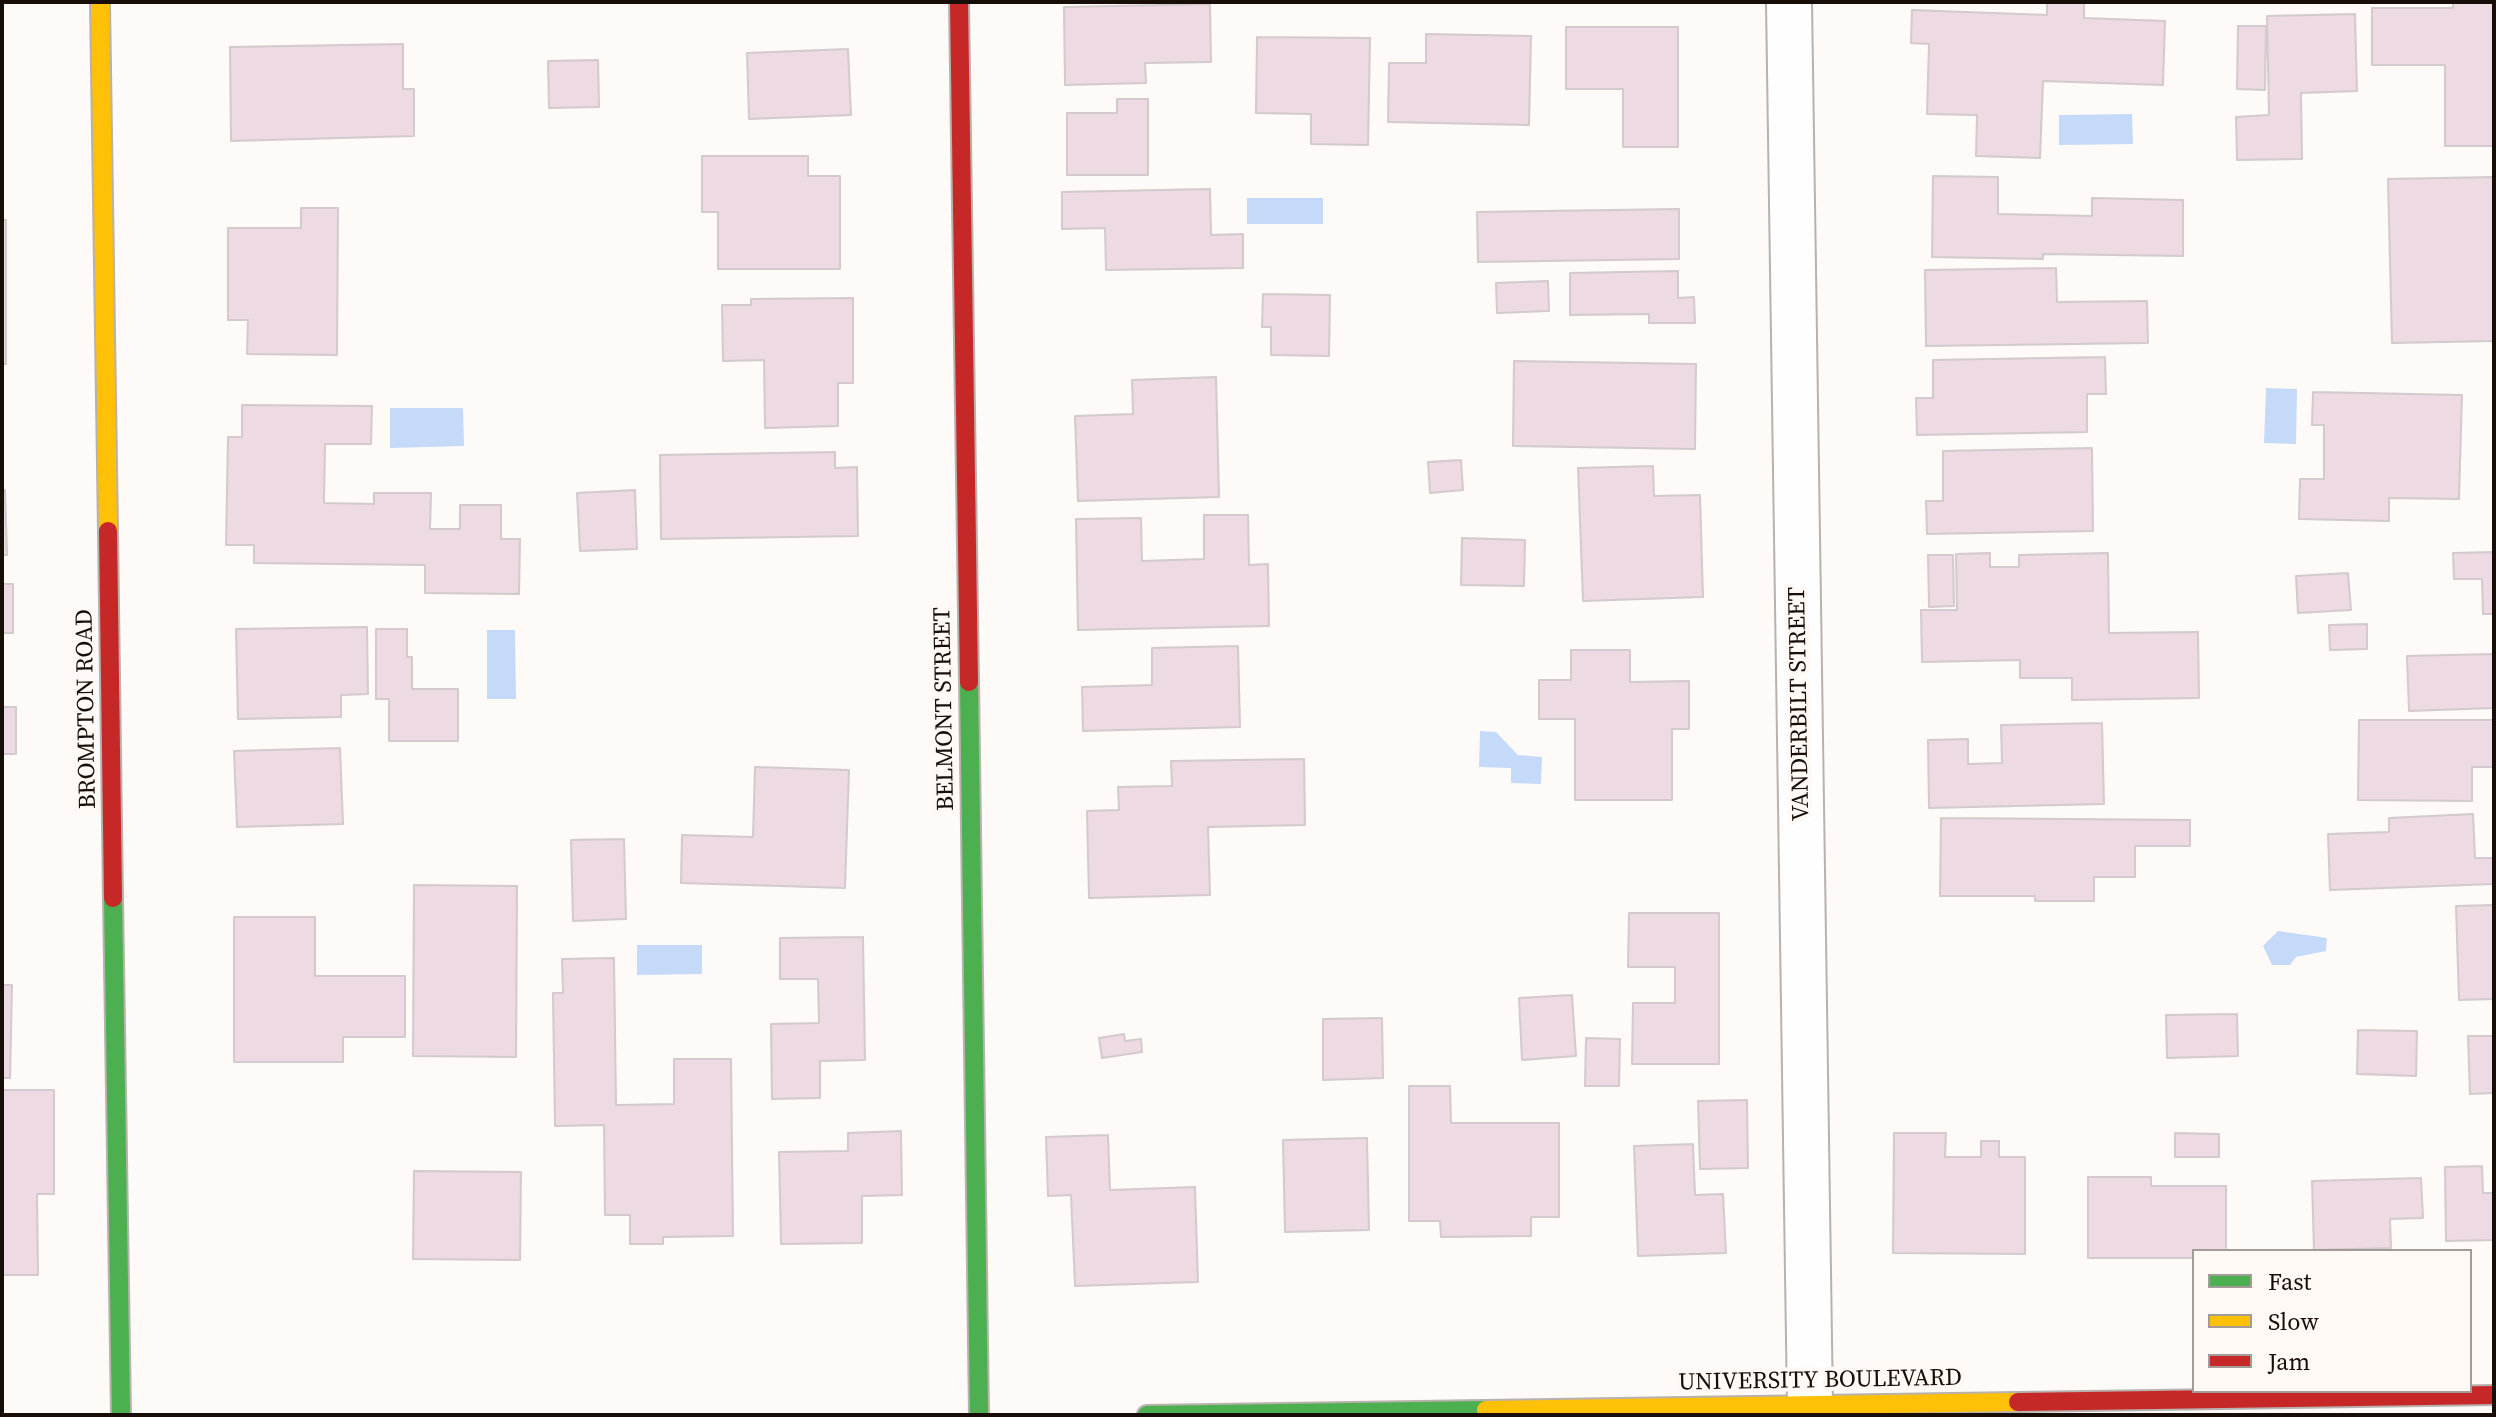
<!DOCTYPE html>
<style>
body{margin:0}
#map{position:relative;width:2496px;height:1417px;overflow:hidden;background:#fdfaf8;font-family:"Source Serif 4",serif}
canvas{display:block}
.frame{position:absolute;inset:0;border:4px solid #170e08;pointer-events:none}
.legend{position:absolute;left:2192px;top:1249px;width:280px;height:144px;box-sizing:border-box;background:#fff9f6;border:2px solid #a29b97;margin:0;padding:10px 14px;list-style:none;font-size:24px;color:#170e08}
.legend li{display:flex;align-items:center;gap:16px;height:40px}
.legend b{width:40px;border:2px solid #a29b97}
</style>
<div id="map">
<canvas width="2496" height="1417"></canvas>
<div class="frame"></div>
<ul class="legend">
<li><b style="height:10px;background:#4caf50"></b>Fast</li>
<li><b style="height:10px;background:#ffc107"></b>Slow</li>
<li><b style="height:10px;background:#c62828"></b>Jam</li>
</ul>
</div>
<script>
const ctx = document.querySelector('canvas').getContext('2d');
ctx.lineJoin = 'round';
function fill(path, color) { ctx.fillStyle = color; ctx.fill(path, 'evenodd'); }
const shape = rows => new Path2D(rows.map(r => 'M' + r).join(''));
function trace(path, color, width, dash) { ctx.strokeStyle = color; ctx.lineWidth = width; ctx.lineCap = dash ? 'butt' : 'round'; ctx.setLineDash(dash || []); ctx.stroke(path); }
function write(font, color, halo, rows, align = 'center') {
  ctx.font = font + ' "Source Serif 4",serif'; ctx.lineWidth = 8; ctx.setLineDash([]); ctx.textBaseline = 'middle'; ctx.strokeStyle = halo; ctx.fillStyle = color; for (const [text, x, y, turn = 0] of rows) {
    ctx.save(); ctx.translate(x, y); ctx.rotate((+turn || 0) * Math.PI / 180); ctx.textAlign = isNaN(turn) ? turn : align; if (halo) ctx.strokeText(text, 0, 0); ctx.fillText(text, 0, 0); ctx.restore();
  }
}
const water = shape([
 [2132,114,2133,144,2059,145,2059,115],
 [1247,198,1323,198,1323,224,1247,224],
 [2266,388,2297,389,2296,444,2264,443],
 [390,408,463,408,464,446,390,448],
 [487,630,515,630,516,699,487,699],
 [1480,731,1496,732,1518,755,1542,757,1541,784,1511,783,1511,768,1479,767],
 [2278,931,2327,938,2326,951,2296,957,2290,965,2272,965,2263,946],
 [637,945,702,945,702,974,637,975]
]);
const building = shape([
 [2047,2,2084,2,2084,18,2165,21,2163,85,2043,81,2040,158,1976,156,1977,115,1927,114,1929,44,1911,43,1912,10,2047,15,2047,2],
 [2453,2,2494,2,2494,146,2445,146,2445,65,2372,65,2372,8,2453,8,2453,2],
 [1210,4,1211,62,1145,63,1146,83,1065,85,1064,7,1210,4],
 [2355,14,2357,91,2301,93,2302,159,2237,160,2236,117,2269,115,2267,16,2355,14],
 [2238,26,2266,26,2265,90,2237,89,2238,26],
 [1566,27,1678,27,1678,147,1623,147,1623,89,1566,89,1566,27],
 [1426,34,1531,36,1529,125,1388,122,1389,63,1426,63,1426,34],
 [1257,37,1370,38,1368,145,1311,144,1311,114,1256,113,1257,37],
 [403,44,403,89,414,89,414,136,231,141,230,47,403,44],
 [848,49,851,115,749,119,747,53,848,49],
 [598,60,599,107,549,108,548,61,598,60],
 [1117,99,1148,99,1148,175,1067,175,1067,113,1117,113,1117,99],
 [702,156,808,156,808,176,840,176,840,269,718,269,718,212,702,212,702,156],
 [1933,176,1998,177,1998,214,2092,216,2092,198,2183,200,2183,256,2043,254,2043,259,1932,257,1933,176],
 [2494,177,2494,341,2392,343,2388,179,2494,177],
 [1210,189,1211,235,1243,234,1243,268,1106,270,1105,228,1062,229,1062,192,1210,189],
 [301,208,338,208,337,355,247,354,248,320,228,320,228,228,301,228,301,208],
 [1679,209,1679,259,1478,262,1477,212,1679,209],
 [2,220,6,220,6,364,2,364,2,220],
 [2056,268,2057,302,2147,301,2148,343,1926,346,1925,270,2056,268],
 [1678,271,1678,298,1694,297,1695,323,1649,323,1649,314,1570,315,1570,273,1678,271],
 [1548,281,1549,311,1497,313,1496,283,1548,281],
 [1263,294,1330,295,1329,356,1271,355,1271,327,1262,327,1263,294],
 [853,298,853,383,838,383,838,426,765,428,764,360,723,361,722,305,751,305,751,299,853,298],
 [2105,357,2106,394,2087,394,2087,432,1917,435,1916,398,1933,398,1933,360,2105,357],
 [1514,361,1696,364,1695,449,1513,446,1514,361],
 [1216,377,1219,497,1078,501,1075,416,1133,414,1132,380,1216,377],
 [2,386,3,386,3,462,2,462,2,386],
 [2313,392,2462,395,2459,499,2389,498,2389,521,2299,519,2300,479,2324,479,2324,425,2312,425,2313,392],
 [242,405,372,406,371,444,325,444,324,503,374,504,374,493,431,493,430,529,460,529,460,505,501,505,501,539,520,539,519,594,425,593,425,565,254,563,254,545,226,545,228,437,242,437,242,405],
 [2092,448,2093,531,1927,534,1926,501,1943,501,1943,451,2092,448],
 [835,452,835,468,857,467,858,536,661,539,660,455,835,452],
 [1461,460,1463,490,1430,493,1428,462,1461,460],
 [1653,466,1654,496,1700,495,1703,597,1583,601,1578,468,1653,466],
 [2,490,5,490,7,555,2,555,2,490],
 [635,490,637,549,580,551,577,493,635,490],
 [1204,515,1248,515,1249,565,1268,564,1269,626,1078,630,1076,519,1141,518,1142,561,1204,559,1204,515],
 [1462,538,1525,540,1524,586,1461,585,1462,538],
 [2494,552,2494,614,2483,614,2482,579,2454,579,2453,553,2494,552],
 [1990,553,1990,567,2019,567,2019,555,2108,553,2109,633,2198,632,2199,698,2072,700,2072,678,2020,678,2020,660,1922,662,1921,610,1957,610,1956,554,1990,553],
 [1928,555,1953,555,1954,606,1929,607,1928,555],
 [2348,573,2351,610,2298,613,2296,576,2348,573],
 [2,584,13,584,13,633,2,633,2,584],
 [2367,624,2367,649,2330,650,2329,625,2367,624],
 [367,627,368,694,341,695,341,717,238,719,236,629,367,627],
 [376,629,407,629,407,657,412,657,412,689,458,689,458,741,389,741,389,699,376,699,376,629],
 [1238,646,1240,727,1083,731,1082,687,1152,685,1152,648,1238,646],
 [1571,650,1630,650,1630,682,1689,681,1689,729,1672,729,1672,800,1575,800,1575,719,1539,719,1539,680,1571,680,1571,650],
 [2494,654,2494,708,2409,711,2407,656,2494,654],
 [2,707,16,707,16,754,2,754,2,707],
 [2359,720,2494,720,2494,767,2472,767,2472,801,2358,800,2359,720],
 [2102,723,2104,804,1929,808,1928,740,1968,739,1968,764,2002,763,2001,725,2102,723],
 [340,748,343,824,237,827,234,751,340,748],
 [1304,759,1305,825,1208,827,1210,895,1089,898,1087,811,1119,810,1118,787,1172,786,1171,761,1304,759],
 [755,767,849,770,845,888,681,883,682,835,753,837,755,767],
 [2473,814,2475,858,2494,858,2494,884,2330,890,2328,834,2389,832,2389,818,2473,814],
 [1941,818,2190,820,2190,846,2135,846,2135,877,2094,877,2094,901,2035,901,2035,896,1940,896,1941,818],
 [624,839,626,919,573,921,571,840,624,839],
 [414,885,517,886,516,1057,413,1056,414,885],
 [2494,905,2494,999,2459,1000,2456,906,2494,905],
 [1629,913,1719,913,1719,1064,1632,1064,1633,1003,1675,1003,1675,967,1628,967,1629,913],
 [234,917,315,917,315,976,405,976,405,1037,343,1037,343,1062,234,1062,234,917],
 [863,937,865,1060,820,1061,820,1098,772,1099,771,1024,819,1023,818,979,780,979,780,938,863,937],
 [614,958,616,1105,674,1104,674,1059,731,1059,733,1236,663,1237,663,1244,630,1244,630,1215,605,1215,604,1125,555,1126,553,993,563,993,562,959,614,958],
 [2,985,12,985,10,1078,2,1078,2,985],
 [1572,995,1576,1056,1522,1060,1519,998,1572,995],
 [2237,1014,2238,1056,2167,1058,2166,1015,2237,1014],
 [1382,1018,1383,1078,1323,1080,1323,1019,1382,1018],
 [2358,1030,2417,1031,2416,1076,2357,1074,2358,1030],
 [1124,1034,1125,1041,1141,1039,1142,1052,1102,1058,1099,1038,1124,1034],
 [2468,1036,2494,1036,2494,1093,2470,1094,2468,1036],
 [1586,1038,1620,1039,1619,1086,1585,1086,1586,1038],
 [1409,1086,1450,1086,1451,1123,1559,1123,1559,1217,1531,1217,1531,1236,1441,1237,1440,1221,1409,1221,1409,1086],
 [2,1090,54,1090,54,1194,37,1194,38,1275,2,1275,2,1090],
 [1747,1100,1748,1168,1700,1169,1698,1101,1747,1100],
 [901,1131,902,1195,862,1196,862,1243,781,1244,779,1152,848,1151,848,1133,901,1131],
 [1894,1133,1946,1133,1945,1157,1981,1157,1981,1141,1999,1141,1999,1157,2025,1157,2025,1254,1893,1253,1894,1133],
 [2175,1133,2219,1134,2219,1157,2175,1157,2175,1133],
 [1108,1135,1110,1190,1195,1187,1198,1282,1075,1286,1071,1195,1048,1196,1046,1137,1108,1135],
 [1367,1138,1369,1230,1285,1232,1283,1140,1367,1138],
 [1693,1144,1695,1195,1723,1194,1726,1253,1638,1256,1634,1146,1693,1144],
 [2482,1166,2483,1193,2494,1193,2494,1240,2446,1241,2445,1167,2482,1166],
 [414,1171,521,1172,520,1260,413,1259,414,1171],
 [2088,1177,2151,1177,2151,1186,2226,1186,2226,1251,2194,1251,2194,1258,2088,1258,2088,1177],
 [2421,1178,2423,1218,2390,1219,2391,1248,2314,1250,2312,1181,2421,1178]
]);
const street = shape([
 [1789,2,1810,1405]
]);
const fast = shape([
 [969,682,979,1415],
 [113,898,121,1415],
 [1147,1415,1486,1410]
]);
const slow = shape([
 [100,2,108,531],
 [1486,1410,2018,1402]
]);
const jam = shape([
 [959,2,969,682],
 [108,531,113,898],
 [2018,1402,2494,1395]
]);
const streetNames = [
 ["VANDERBILT STREET",1800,704,-91],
 ["BROMPTON ROAD",87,709,-91],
 ["BELMONT STREET",945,709,-91],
 ["UNIVERSITY BOULEVARD",1820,1381,-1]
];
fill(water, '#c5daf9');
fill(building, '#eddae2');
trace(building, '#d2cacc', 2);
trace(street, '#b8b2ae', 48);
trace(fast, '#b8b2ae', 22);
trace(slow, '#b8b2ae', 22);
trace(jam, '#b8b2ae', 22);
trace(street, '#fffefe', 44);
trace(fast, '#4caf50', 18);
trace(slow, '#ffc107', 18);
trace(jam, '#c62828', 18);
write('24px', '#170e08', '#fff9f6', streetNames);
</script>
